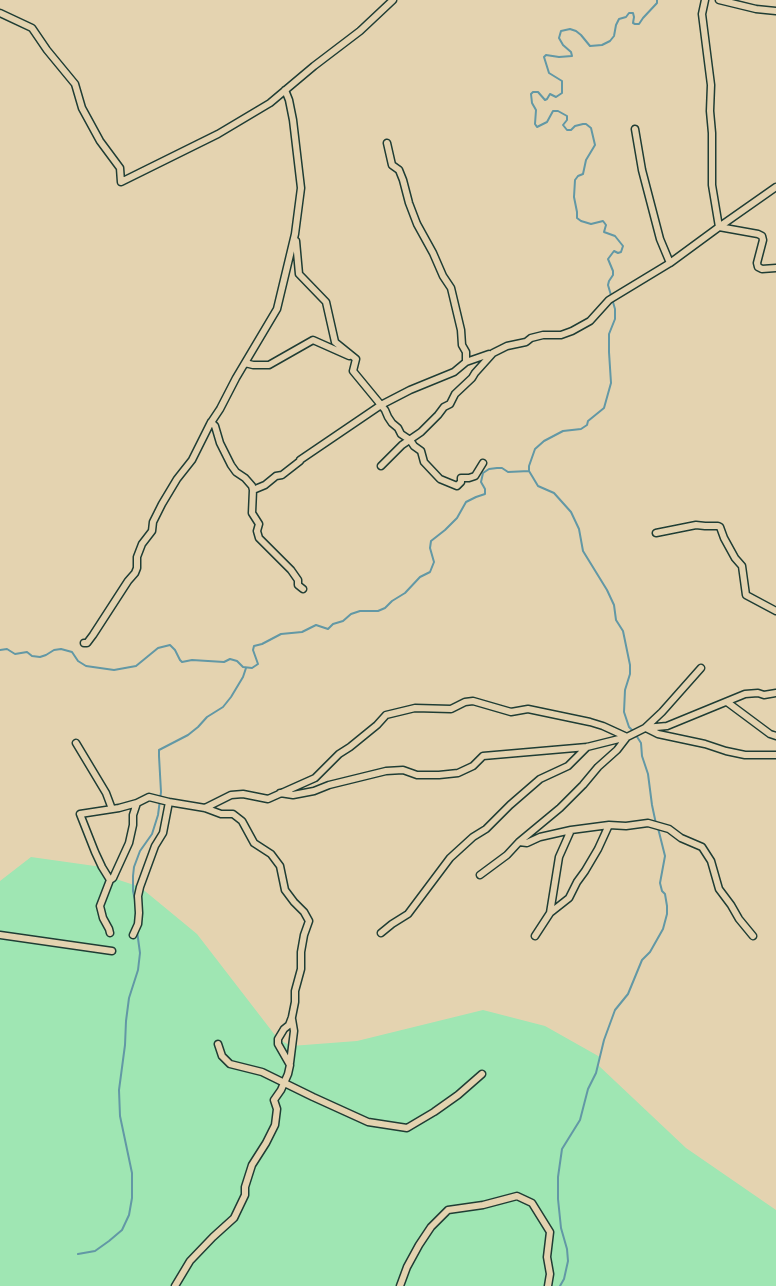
<!DOCTYPE html>
<style>
body{margin:0}
canvas{display:block;background:#e4d3b0}
</style>
<canvas width="776" height="1286"></canvas>
<script>
const ctx = document.querySelector('canvas').getContext('2d');
ctx.lineJoin = 'round';
function fill(path, color) { ctx.fillStyle = color; ctx.fill(path, 'evenodd'); }
const shape = rows => new Path2D(rows.map(r => 'M' + r).join(''));
function trace(path, color, width, dash) { ctx.strokeStyle = color; ctx.lineWidth = width; ctx.lineCap = dash ? 'butt' : 'round'; ctx.setLineDash(dash || []); ctx.stroke(path); }
const green = shape([
 [31,857,102,867,113,878,140,887,197,934,278,1039,291,1046,357,1041,483,1010,545,1026,600,1057,598,1065,686,1148,776,1210,776,1286,0,1286,0,881]
]);
const stream = shape([
 [0,650,7,649,15,654,27,652,32,656,40,657,46,655,54,650,61,649,72,652,78,661,86,666,114,670,136,666,158,648,170,645,175,650,180,660,182,662,192,660,224,662,230,659,237,661,243,667,252,668,258,664,253,650,254,646,262,644,281,634,302,632,316,625,328,629,333,624,343,621,351,614,360,611,378,611,385,608,392,601,405,593,420,577,430,572,434,562,430,548,431,541,445,530,457,518,466,502,476,497,485,494,485,489,481,482,483,473,489,469,497,468,502,468,508,472,529,471],
 [656,824,652,805,648,774,642,756,641,743,634,732,629,727,624,712,625,690,630,674,630,665,623,631,616,620,614,605,607,590,583,551,579,529,571,512,554,493,538,486,529,471,529,466,535,449,544,441,563,431,581,429,587,425,588,421,604,408,611,383,609,352,609,334,615,319,615,309,608,285,609,281,613,275,613,271,608,259,614,251,618,253,621,252,623,246,615,236,604,232,606,225,603,221,591,224,581,221,577,218,577,212,574,197,575,180,578,176,583,174,586,160,595,145,591,128,586,124,583,124,575,126,571,130,567,130,563,125,567,120,567,116,558,111,553,111,547,122,537,127,535,124,536,110,532,103,531,94,533,92,538,92,545,100,547,99,550,94,556,97,562,93,562,81,549,73,544,57,546,55,559,57,572,56,571,52,563,45,559,38,561,31,570,29,576,31,581,35,590,46,602,45,610,41,614,36,616,25,619,19,626,17,629,13,633,13,634,17,633,23,635,24,639,24,643,18,657,3,657,0],
 [136,904,133,891,133,876,134,867,140,851,152,834,158,815,161,792,159,756,159,750,188,735,198,727,207,717,223,707,231,697,243,677,246,668],
 [78,1254,95,1251,109,1241,122,1230,129,1215,132,1198,132,1173,120,1116,119,1090,125,1045,126,1021,129,998,138,970,140,953,137,931],
 [560,1286,564,1279,568,1261,567,1249,561,1228,558,1199,558,1177,562,1149,580,1120,588,1089,596,1073,604,1040,615,1010,628,994,642,960,650,952,663,929,667,914,667,906,665,894,662,891,660,883,665,856,658,828]
]);
const street = shape([
 [705,0,702,14,711,85,710,111,712,133,712,185,719,227,776,187],
 [719,0,756,9,776,11],
 [0,13,32,28,47,50,75,84,82,108,100,141,120,168,121,182,218,134,270,103,314,66,360,31,393,0],
 [635,129,642,170,660,239,670,263,719,227,758,234,762,236,763,240,757,263,758,267,762,269,776,268],
 [387,143,392,165,399,170,403,180,409,203,417,224,433,253,443,276,451,288,461,330,462,345,466,352,466,362],
 [296,241,299,274,326,302,335,342,356,359,353,371,381,405,410,390,454,372,466,362,489,354],
 [245,363,253,365,269,365,313,340,349,356],
 [211,422,215,426,220,443,231,465,236,472,245,478,252,486,253,490,252,513,259,524,257,531,259,538,291,570,298,580,298,585,303,589],
 [381,466,402,445,421,432,438,415,444,407,450,404,455,394,472,378,475,373,493,353,507,346,526,342,531,338,543,335,561,335,572,331,590,321,609,300,670,263],
 [253,490,265,485,276,476,282,475,300,461,300,460,381,405,385,410,388,417,392,423,398,428,401,434,410,440,414,446,421,451,424,462,440,479,457,486,461,482,461,478,469,478,475,476,483,463],
 [656,533,696,525,705,526,718,526,720,527,724,538,735,558,742,566,746,595,776,611],
 [84,643,87,643,93,635,128,581,135,573,137,568,137,557,142,544,152,531,153,522,162,504,177,479,192,460,210,424,220,409,236,378,277,309,295,234,301,188,293,120,289,100,285,90],
 [727,702,770,734,776,736],
 [645,728,667,726,745,694,758,693,764,695,776,693],
 [646,728,658,734,705,744,726,751,745,755,776,755],
 [76,743,106,793,112,809],
 [280,793,293,795,314,791,329,785,386,771,403,770,417,775,439,775,458,773,473,766,483,756,587,747,627,737,645,728,662,712,701,668],
 [205,808,231,795,243,794,268,799,315,778,339,754,350,747,377,725,386,715,415,708,451,709,465,702,473,701,511,712,528,709,590,722,603,726,627,737],
 [519,842,527,843,540,837,571,830,609,825,626,826,648,823,669,829,681,838,702,847,711,861,719,889,731,905,739,919,753,936],
 [480,875,507,855,519,842,560,808,583,785,598,767,617,750,627,737],
 [110,880,113,878,129,843,133,825,133,815,137,803],
 [550,913,569,898,577,882,585,871,598,849,609,825],
 [110,933,109,929,103,918,100,906,110,880,102,867,95,852,80,814,119,808,137,803,149,797,169,802,205,808,221,814,233,814,242,821,254,843,271,854,280,866,285,890,294,902,304,912,309,921,304,935,301,952,301,969,295,991,295,1002,292,1017,289,1025,284,1029,278,1039,278,1044,290,1065,288,1074,281,1090,274,1100,277,1109,275,1125,266,1143,252,1165,245,1187,245,1195,234,1218,213,1237,190,1261,175,1286],
 [381,933,392,924,408,914,450,858,473,837,486,829,510,805,540,779,568,766,587,747],
 [0,935,112,951],
 [133,935,138,924,139,913,138,896,140,887,155,846,163,833,169,802],
 [535,936,550,913,559,857,571,830],
 [218,1044,222,1056,230,1064,262,1072,313,1097,368,1122,407,1128,434,1112,458,1095,482,1074],
 [290,1063,294,1031,292,1019],
 [400,1286,407,1267,419,1245,431,1227,448,1210,483,1205,517,1196,532,1203,550,1232,547,1257,550,1274,548,1286]
]);
fill(green, '#9fe6b3');
trace(stream, '#6298a5', 2);
trace(street, '#1f3d34', 9);
trace(street, '#e4d3b0', 6);
</script>
